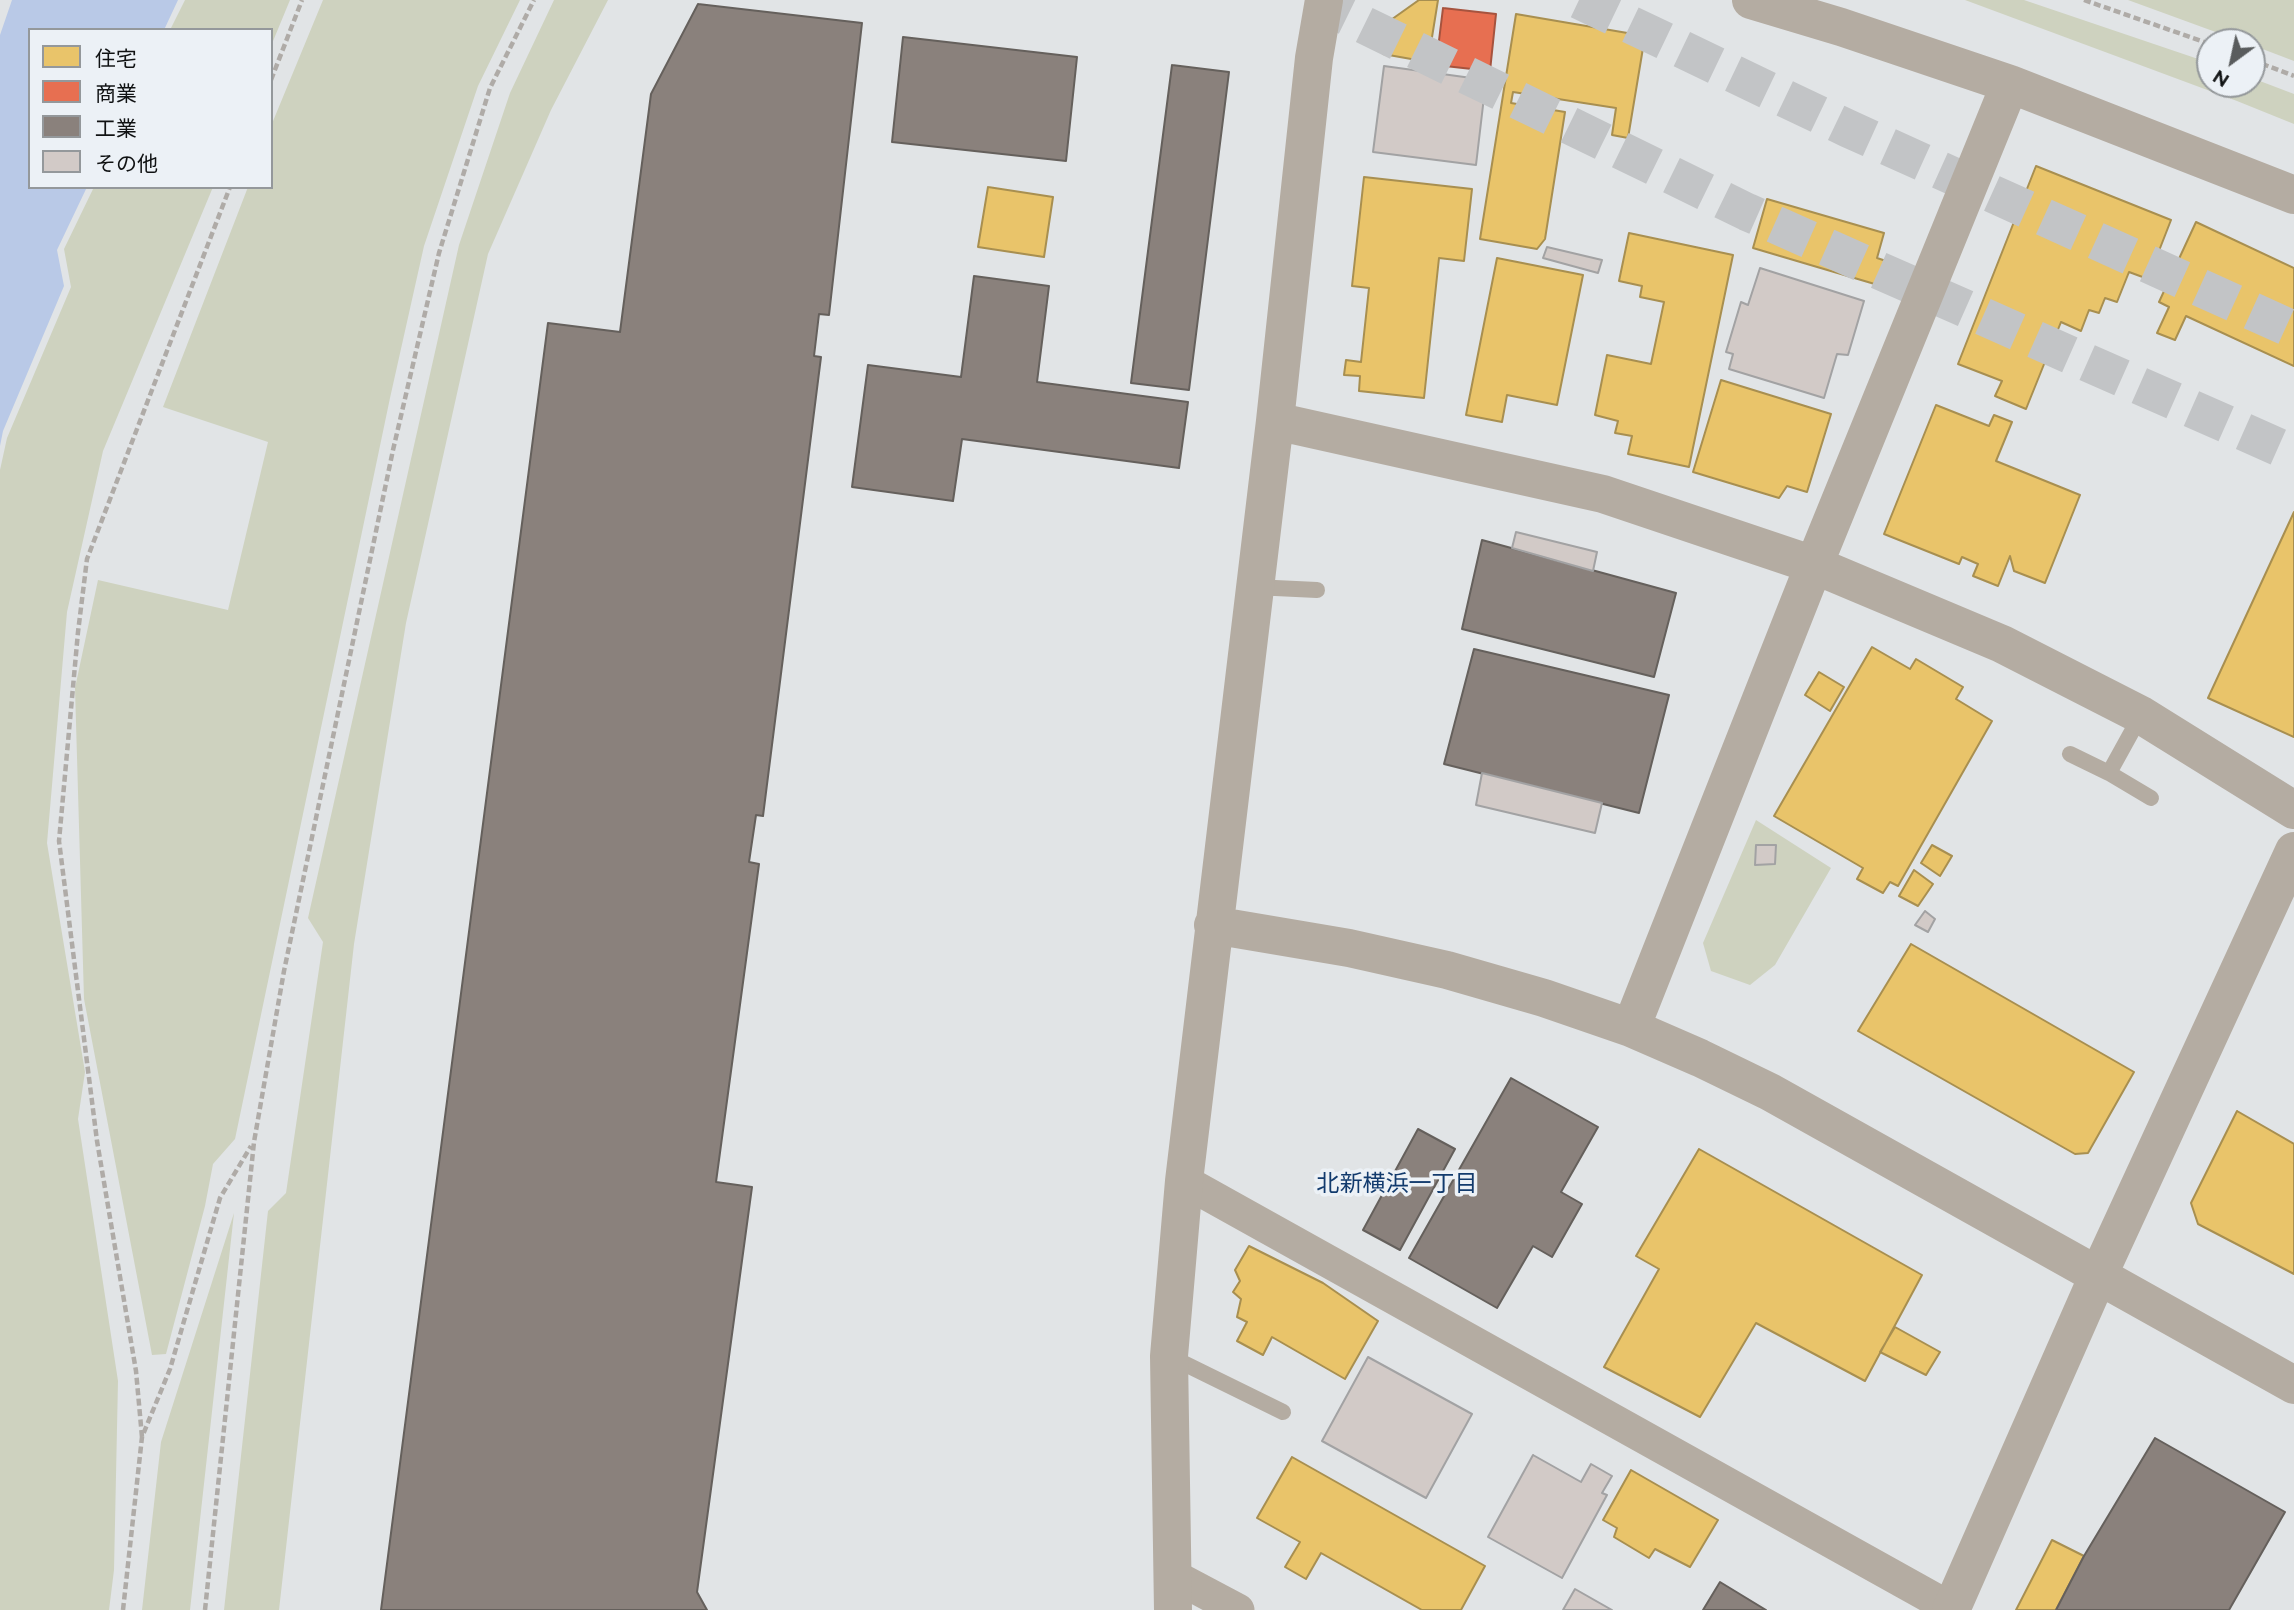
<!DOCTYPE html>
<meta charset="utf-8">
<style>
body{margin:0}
#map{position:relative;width:2294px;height:1610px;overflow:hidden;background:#e1e4e6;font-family:Raleway,"Noto Sans JP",sans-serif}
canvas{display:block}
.legend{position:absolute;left:28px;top:28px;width:245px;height:161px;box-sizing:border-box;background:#ecf1f6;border:2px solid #94989b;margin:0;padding:9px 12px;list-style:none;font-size:21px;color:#101213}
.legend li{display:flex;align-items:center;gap:14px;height:35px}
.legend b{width:35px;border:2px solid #94989b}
.north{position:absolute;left:2196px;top:28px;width:70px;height:70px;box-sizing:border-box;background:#ecf1f6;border:2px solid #94989b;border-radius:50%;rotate:213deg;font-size:19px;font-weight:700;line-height:28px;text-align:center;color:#101213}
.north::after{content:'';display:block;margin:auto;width:24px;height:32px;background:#595c5d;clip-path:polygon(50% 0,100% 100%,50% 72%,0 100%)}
</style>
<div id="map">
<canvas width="2294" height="1610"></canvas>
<ul class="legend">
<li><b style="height:19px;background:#e9c46a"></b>住宅</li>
<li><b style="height:19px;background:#e76f51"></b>商業</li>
<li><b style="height:19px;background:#8a817c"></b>工業</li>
<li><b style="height:19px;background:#d2cac7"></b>その他</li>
</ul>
<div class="north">N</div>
</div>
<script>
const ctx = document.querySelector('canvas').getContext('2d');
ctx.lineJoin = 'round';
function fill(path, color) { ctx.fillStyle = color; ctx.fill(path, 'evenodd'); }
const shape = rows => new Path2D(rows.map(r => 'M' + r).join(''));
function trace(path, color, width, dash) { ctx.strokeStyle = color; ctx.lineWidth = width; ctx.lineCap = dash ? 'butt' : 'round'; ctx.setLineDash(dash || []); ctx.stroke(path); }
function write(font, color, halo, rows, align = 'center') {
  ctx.font = font + ' Raleway,"Noto Sans JP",sans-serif'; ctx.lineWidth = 7; ctx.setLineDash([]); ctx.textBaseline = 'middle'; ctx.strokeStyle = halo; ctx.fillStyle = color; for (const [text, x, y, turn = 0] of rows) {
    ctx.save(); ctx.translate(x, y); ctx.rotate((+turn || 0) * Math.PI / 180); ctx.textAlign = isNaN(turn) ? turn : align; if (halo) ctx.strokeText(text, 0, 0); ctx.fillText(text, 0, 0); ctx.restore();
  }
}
const green = shape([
 [185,0,290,0,271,46,271,30,170,30],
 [323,0,520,0,478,86,424,246,390,398,235,1139,213,1164,205,1206,166,1354,152,1355,84,999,75,688,98,580,228,610,268,442,163,407,248,187,271,187,271,126],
 [554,0,608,0,551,110,488,254,406,623,354,944,279,1610,224,1610,268,1211,286,1193,323,942,308,918,459,245,510,93],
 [1965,0,2024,0,2210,63,2210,84,2252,84,2252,78,2294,94,2294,124,2237,101],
 [2128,0,2294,0,2294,61,2252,45,2252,42,2243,42],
 [94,187,213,187,103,451,67,612,47,843,85,1072,78,1119,118,1381,114,1570,109,1610,0,1610,0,470,7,438,71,287,64,249],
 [1756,820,1831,868,1775,965,1750,985,1711,971,1703,943],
 [234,1213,190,1610,142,1610,161,1442]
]);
const water = shape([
 [12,0,178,0,164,30,30,30,30,187,87,187,57,250,64,286,3,431,0,446,0,35]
]);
const homes = shape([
 [1419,0,1438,0,1428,62,1383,54,1388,22,1419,0],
 [1516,14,1645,36,1628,138,1612,135,1616,108,1513,92,1511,103,1565,112,1545,239,1537,249,1480,239,1516,14],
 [2036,166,2171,220,2148,279,2129,272,2117,302,2105,298,2099,313,2089,310,2081,331,2061,322,2026,409,1995,396,2002,381,1958,364,2036,166],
 [1364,177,1472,189,1464,261,1439,258,1424,398,1359,391,1360,376,1344,375,1346,360,1361,362,1369,288,1352,286,1364,177],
 [988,187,1053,197,1044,257,978,247,988,187],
 [1767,199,1884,233,1877,258,1886,261,1878,285,1753,248,1767,199],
 [2196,222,2294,268,2294,366,2186,316,2175,340,2157,333,2169,307,2159,302,2196,222],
 [1629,233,1733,255,1689,467,1628,454,1632,436,1615,433,1618,421,1595,415,1607,355,1651,364,1664,302,1640,297,1642,286,1619,281,1629,233],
 [1497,258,1583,275,1557,405,1507,395,1502,422,1466,415,1497,258],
 [1721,380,1831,414,1807,492,1787,486,1779,498,1693,472,1721,380],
 [1936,405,1989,426,1994,415,2012,422,1996,461,2080,495,2045,583,2014,571,2010,556,1998,586,1973,576,1978,564,1962,557,1959,564,1884,534,1936,405],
 [2294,512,2294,737,2208,698,2294,512],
 [1872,647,1910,669,1916,659,1963,687,1956,699,1992,721,1898,886,1890,882,1883,893,1857,879,1863,868,1774,816,1872,647],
 [1819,672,1844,687,1830,711,1805,695,1819,672],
 [1932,845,1952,856,1940,876,1921,863,1932,845],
 [1914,870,1933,884,1918,906,1899,896,1914,870],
 [1911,944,2134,1072,2088,1153,2075,1154,1858,1031,1911,944],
 [2237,1111,2294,1144,2294,1274,2198,1224,2191,1203,2237,1111],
 [1699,1149,1922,1275,1865,1381,1756,1323,1700,1417,1604,1367,1659,1269,1636,1256,1699,1149],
 [1249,1246,1323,1283,1378,1321,1345,1379,1272,1337,1263,1355,1237,1341,1247,1322,1237,1317,1241,1299,1233,1292,1240,1281,1235,1270,1249,1246],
 [1895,1327,1940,1352,1926,1375,1880,1352,1895,1327],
 [1292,1457,1485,1566,1461,1610,1422,1610,1321,1553,1306,1579,1285,1567,1300,1542,1257,1518,1292,1457],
 [1631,1470,1718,1520,1690,1567,1655,1549,1649,1558,1614,1537,1617,1528,1603,1520,1631,1470],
 [2052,1540,2084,1556,2056,1610,2016,1610,2052,1540]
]);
const shops = shape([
 [1443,8,1496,14,1490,71,1436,65,1443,8]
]);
const industry = shape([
 [698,4,862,23,829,315,819,314,814,356,821,357,763,816,756,815,749,862,759,864,716,1182,752,1187,697,1592,707,1610,381,1610,548,323,620,332,651,94,698,4],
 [903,37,1077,57,1066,161,892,142,903,37],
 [1172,65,1229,72,1189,390,1131,383,1172,65],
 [974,276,1049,286,1037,382,1188,402,1179,468,962,439,953,501,852,487,868,365,961,377,974,276],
 [1482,540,1676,593,1654,677,1462,629,1482,540],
 [1474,649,1669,695,1639,813,1444,764,1474,649],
 [1511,1078,1598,1127,1561,1192,1582,1204,1552,1257,1533,1246,1497,1308,1409,1258,1511,1078],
 [1418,1129,1455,1149,1400,1250,1363,1230,1418,1129],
 [2155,1438,2285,1512,2229,1610,2056,1610,2084,1556,2155,1438],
 [1720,1582,1766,1610,1703,1610,1720,1582]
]);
const building = shape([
 [1384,66,1486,80,1476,165,1373,152,1384,66],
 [1547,247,1602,260,1598,273,1543,258,1547,247],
 [1760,268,1864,301,1848,355,1837,354,1824,398,1729,369,1733,354,1726,352,1741,302,1748,305,1760,268],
 [1516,532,1597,552,1593,571,1512,548,1516,532],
 [1482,773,1602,803,1595,833,1476,805,1482,773],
 [1756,845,1776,845,1775,864,1755,865,1756,845],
 [1925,911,1935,919,1928,932,1915,925,1925,911],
 [1368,1357,1472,1414,1426,1498,1322,1441,1368,1357],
 [1533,1455,1581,1482,1591,1464,1612,1476,1602,1493,1607,1495,1562,1578,1488,1537,1533,1455],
 [1575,1589,1612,1610,1563,1610,1575,1589]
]);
const motorwayTunnel = shape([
 [1313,0,1747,212,2294,454],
 [1579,0,1849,129,2294,330]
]);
const path = shape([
 [2084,0,2210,44],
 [2252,60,2294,76],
 [271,80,302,0],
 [142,1437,136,1371,97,1141,59,841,78,632,87,559,230,187],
 [123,1610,142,1437,170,1369,220,1198,251,1146],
 [205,1610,254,1142,284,971,393,450,439,253,490,88,534,0]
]);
const service = shape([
 [1254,587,1317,590],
 [2070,754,2109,773,2151,798],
 [2109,773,2141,715],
 [1171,1357,1283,1412]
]);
const minor = shape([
 [1184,1181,1952,1609],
 [1172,1575,1238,1610]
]);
const tertiary = shape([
 [1751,0,1841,27,2010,84,2294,195],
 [1275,421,1603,494,1814,565,2002,644,2141,715,2294,810],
 [1213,925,1349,948,1447,970,1544,998,1631,1028,1700,1058,1770,1092,2294,1385],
 [1631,1028,1814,565,2010,84],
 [1173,1610,1169,1356,1184,1181,1275,421,1314,58,1324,0],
 [1951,1610,2098,1276,2294,851]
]);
const neighbourhoodNames = [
 ["北新横浜一丁目",1397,1184]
];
fill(green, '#ced2bf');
fill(water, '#b9c9e7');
fill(homes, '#e9c46a');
trace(homes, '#a88f50', 2);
fill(shops, '#e76f51');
trace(shops, '#a6533e', 2);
fill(industry, '#8a817c');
trace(industry, '#65605c', 2);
fill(building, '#d2cac7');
trace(building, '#a2a2a3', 2);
trace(motorwayTunnel, '#c2c4c6', 38, [38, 19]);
trace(path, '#afaba7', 4.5, [7, 3.5]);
trace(service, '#b4aca2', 16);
trace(minor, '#b4aca2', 33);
trace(tertiary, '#b4aca2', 38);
write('23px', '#113a6d', '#ecf1f6', neighbourhoodNames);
</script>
